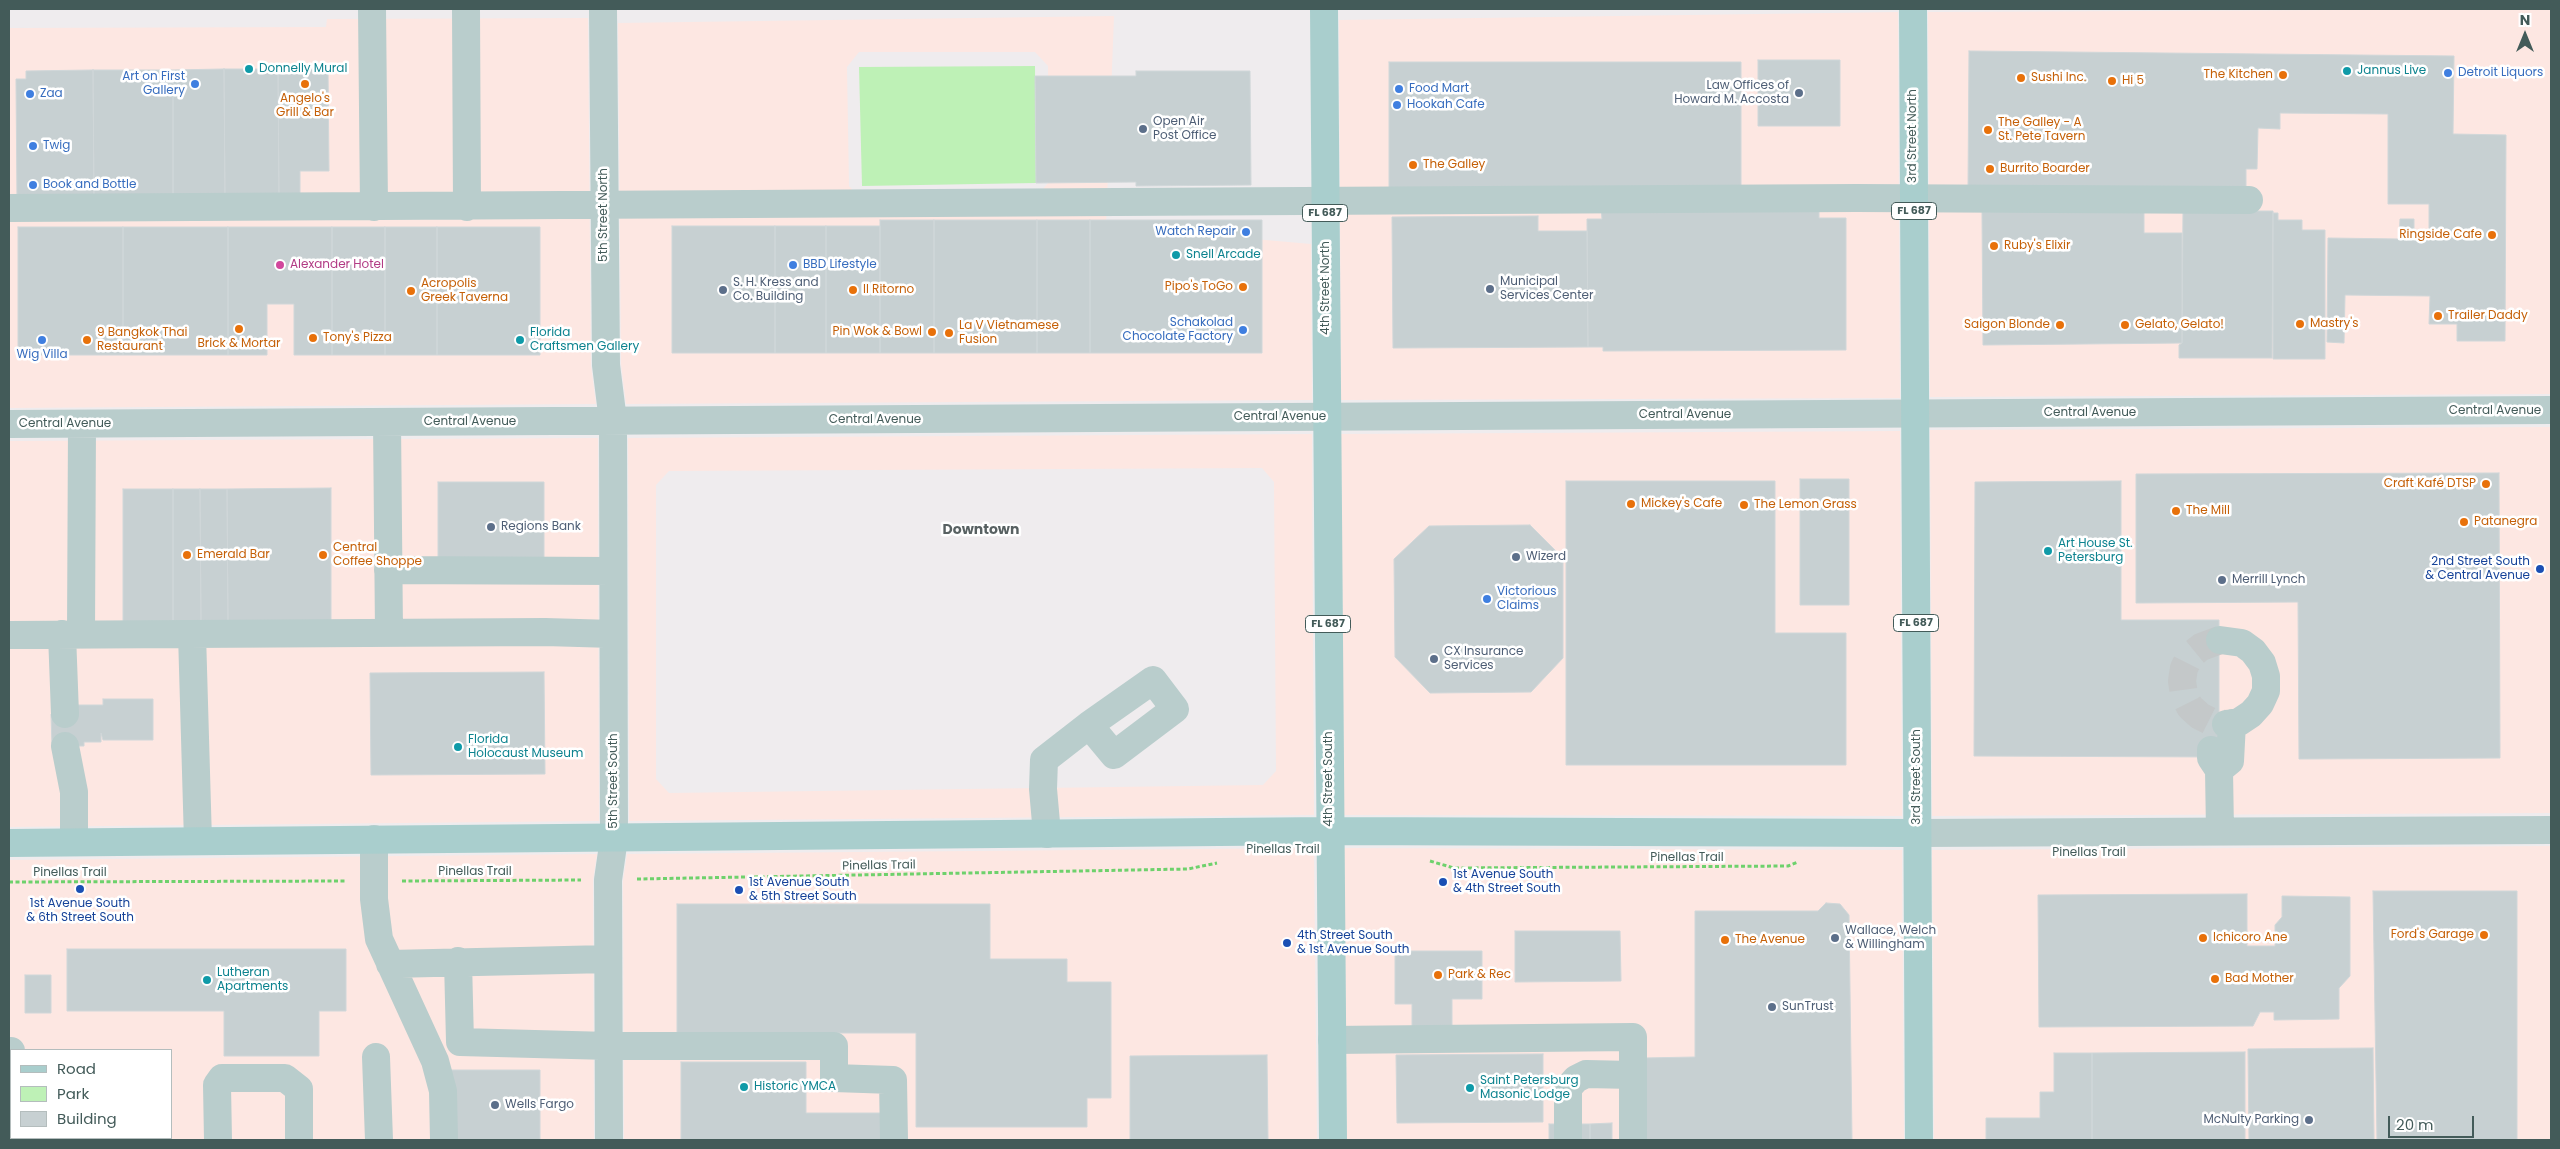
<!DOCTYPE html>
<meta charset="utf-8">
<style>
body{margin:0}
#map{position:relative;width:2560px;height:1149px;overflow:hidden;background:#efecee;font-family:Poppins,sans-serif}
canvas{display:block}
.frame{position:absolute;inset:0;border:10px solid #435b59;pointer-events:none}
.legend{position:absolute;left:10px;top:1049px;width:162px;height:90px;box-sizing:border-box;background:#fff;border:1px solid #b4bdbd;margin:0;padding:6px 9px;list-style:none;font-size:15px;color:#435b59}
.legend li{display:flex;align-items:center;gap:10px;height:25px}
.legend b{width:25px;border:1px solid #b4bdbd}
.north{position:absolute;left:2500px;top:10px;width:50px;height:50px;-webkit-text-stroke:4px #fff;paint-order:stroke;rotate:0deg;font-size:14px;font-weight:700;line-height:20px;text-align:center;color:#435b59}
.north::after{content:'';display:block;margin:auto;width:18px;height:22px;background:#435b59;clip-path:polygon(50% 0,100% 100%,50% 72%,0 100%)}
.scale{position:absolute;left:2388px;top:1116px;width:86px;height:22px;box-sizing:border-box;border:2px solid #435b59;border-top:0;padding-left:6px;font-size:15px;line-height:18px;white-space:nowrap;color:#435b59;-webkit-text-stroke:4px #fff;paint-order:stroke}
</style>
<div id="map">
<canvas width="2560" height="1149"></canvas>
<div class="frame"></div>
<ul class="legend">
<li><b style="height:6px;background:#a9cecd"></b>Road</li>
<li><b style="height:14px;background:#bef1b6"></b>Park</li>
<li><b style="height:14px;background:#c7d0d2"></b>Building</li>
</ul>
<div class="north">N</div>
<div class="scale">20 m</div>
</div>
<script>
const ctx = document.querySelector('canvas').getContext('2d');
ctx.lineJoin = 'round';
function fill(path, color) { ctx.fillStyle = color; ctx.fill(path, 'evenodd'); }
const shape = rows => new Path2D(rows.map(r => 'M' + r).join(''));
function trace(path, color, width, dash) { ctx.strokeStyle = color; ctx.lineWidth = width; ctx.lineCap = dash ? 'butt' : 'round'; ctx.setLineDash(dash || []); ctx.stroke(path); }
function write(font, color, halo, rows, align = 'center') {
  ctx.font = font + ' Poppins,sans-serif'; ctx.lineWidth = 5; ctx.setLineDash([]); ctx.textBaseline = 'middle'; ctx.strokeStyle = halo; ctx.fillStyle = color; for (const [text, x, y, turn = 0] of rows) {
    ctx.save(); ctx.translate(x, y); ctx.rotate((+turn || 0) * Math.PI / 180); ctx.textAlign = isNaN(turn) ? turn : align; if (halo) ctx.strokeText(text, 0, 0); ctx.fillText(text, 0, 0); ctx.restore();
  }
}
const commercial = shape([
 [2551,9,2551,394,1930,397,1928,12],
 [1898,12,1900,398,1341,400,1339,20],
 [1114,16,1106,226,1311,244,1312,400,626,404,621,364,618,23],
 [859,52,1035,52,1048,66,1048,183,1036,197,862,200,849,186,847,67],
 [588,18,591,366,596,404,9,408,9,28,326,27,327,19],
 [2551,427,2551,813,1932,816,1930,430],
 [1900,431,1902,816,1344,815,1341,434],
 [1312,434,1314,815,629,821,628,438],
 [1262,468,1274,482,1276,771,1263,785,669,793,656,779,656,485,669,471],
 [598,438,599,821,9,827,9,441],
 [2551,846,2551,1140,1934,1140,1932,850],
 [1314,848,1317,1140,624,1140,623,881,627,854],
 [1344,848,1902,850,1904,1140,1347,1140],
 [597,854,593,880,594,1140,9,1140,9,860],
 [11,1050,171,1050,171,1138,11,1138]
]);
const green = shape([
 [1035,66,1036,183,862,186,859,67]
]);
const building = shape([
 [1969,51,2454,56,2453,134,2506,135,2505,341,2457,341,2457,324,2429,324,2430,296,2345,295,2344,343,2327,342,2328,238,2399,239,2400,219,2414,219,2414,240,2424,240,2424,232,2429,232,2429,204,2388,204,2388,114,2280,113,2280,129,2258,128,2257,169,2246,169,2246,192,1968,190,1969,51],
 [1758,60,1840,60,1840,126,1758,126,1758,60],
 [1389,62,1741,62,1741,189,1389,189,1389,62],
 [224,69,225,199,173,199,173,70,224,69],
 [224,69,278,69,279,198,225,199,224,69],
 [278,69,328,69,329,171,300,171,300,198,279,198,278,69],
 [93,70,94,200,17,200,16,79,26,79,26,71,93,70],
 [93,70,173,70,173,199,94,200,93,70],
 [1136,71,1250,71,1251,185,1136,186,1136,182,1036,183,1035,76,1136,76,1136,71],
 [1819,206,1819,218,1846,218,1846,350,1603,351,1603,347,1588,347,1587,219,1602,219,1601,207,1819,206],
 [2144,211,2144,233,2182,233,2182,343,1983,345,1982,212,2144,211],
 [2183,211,2273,211,2272,358,2179,358,2179,345,2182,343,2183,211],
 [2273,213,2278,213,2278,220,2302,220,2302,230,2325,230,2325,359,2273,359,2273,213],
 [1538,216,1538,231,1587,231,1588,347,1393,348,1392,217,1538,216],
 [880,220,934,220,934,353,880,353,880,220],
 [934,220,1037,220,1037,353,934,353,934,220],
 [1037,220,1090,220,1090,353,1037,353,1037,220],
 [1090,220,1262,220,1262,353,1090,353,1090,220],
 [672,226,775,226,775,353,672,353,672,226],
 [775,226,826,226,826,353,775,353,775,226],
 [826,226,880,226,880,353,826,353,826,226],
 [18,227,123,227,123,355,18,355,18,227],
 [123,227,228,227,228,355,123,355,123,227],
 [228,227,332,227,332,355,294,355,294,304,267,304,267,355,228,355,228,227],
 [332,227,385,227,385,355,332,355,332,227],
 [385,227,437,227,437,355,385,355,385,227],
 [437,227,540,227,540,355,437,355,437,227],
 [2499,473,2500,758,2299,759,2298,602,2136,603,2136,474,2499,473],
 [1800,479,1849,479,1849,605,1800,605,1800,479],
 [1566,481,1775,481,1775,633,1846,633,1846,765,1566,765,1566,481],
 [2121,481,2121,620,2219,620,2219,757,1974,756,1975,482,2121,481],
 [438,482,544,482,544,565,438,565,438,482],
 [331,488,331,621,228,621,227,489,331,488],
 [123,489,173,489,173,621,123,622,123,489],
 [173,489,200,489,201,621,173,621,173,489],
 [200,489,227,489,228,621,201,621,200,489],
 [1530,525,1563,558,1563,658,1531,692,1430,693,1395,657,1394,559,1429,526,1530,525],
 [544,672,545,774,371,775,370,673,544,672],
 [103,699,153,699,153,740,103,740,101,733,101,742,84,742,84,746,52,746,51,714,74,714,74,705,103,705,103,699],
 [2373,891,2517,891,2517,1140,2377,1140,2373,891],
 [2247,894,2247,946,2275,946,2275,925,2282,917,2282,896,2350,897,2350,976,2339,988,2339,1019,2274,1020,2274,1012,2260,1012,2253,1026,2039,1027,2038,895,2247,894],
 [1826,903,1840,904,1849,915,1852,1140,1644,1140,1644,1058,1695,1057,1695,911,1818,911,1826,903],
 [677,904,990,904,990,959,1067,959,1067,982,1111,982,1111,1098,1087,1098,1087,1127,916,1127,916,1033,677,1033,677,904],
 [1515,931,1620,931,1621,981,1515,982,1515,931],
 [67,949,346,949,346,1011,319,1011,319,1056,224,1056,224,1011,67,1011,67,949],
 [1395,951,1482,951,1482,999,1452,999,1452,1027,1412,1027,1412,1004,1395,1004,1395,951],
 [25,975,51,975,51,1013,25,1013,25,975],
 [2373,1048,2374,1140,2249,1140,2248,1049,2373,1048],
 [2245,1052,2245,1140,2092,1140,2092,1053,2245,1052],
 [2054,1053,2092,1053,2092,1140,1986,1140,1986,1118,2040,1118,2040,1092,2054,1092,2054,1053],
 [1543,1054,1543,1122,1397,1123,1396,1055,1543,1054],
 [1267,1055,1268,1140,1130,1140,1130,1056,1267,1055],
 [681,1062,806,1062,806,1113,888,1113,888,1140,681,1140,681,1062],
 [451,1070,540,1070,540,1140,451,1140,451,1070],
 [1612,1123,1612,1140,1590,1140,1590,1124,1612,1123],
 [1549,1124,1590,1124,1590,1140,1549,1140,1549,1124],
 [21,1138,72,1138,72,1140,21,1140,21,1138]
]);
const minorTunnel = shape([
 [2220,640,2201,647,2190,656,2184,668,2182,681,2184,695,2190,707,2200,716,2212,722,2226,724]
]);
const path = shape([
 [1430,861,1454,868,1788,866,1798,862],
 [637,879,1188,869,1217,863],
 [402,881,581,880],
 [9,882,346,881]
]);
const minor = shape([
 [372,9,374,207],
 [466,9,467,207],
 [603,9,606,365,613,421,614,838,608,880,609,1140],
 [9,208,1856,198,2249,200],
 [387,422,389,632],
 [9,424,2551,410],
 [388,570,613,571],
 [62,634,65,714],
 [81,634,82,424],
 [192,634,198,841],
 [9,635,545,632,613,634],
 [2220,640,2242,643,2253,651,2262,663,2266,676,2266,691,2260,704,2251,714,2239,722,2226,724],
 [65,746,74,792,74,842],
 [2211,750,2211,758,2219,770,2220,831],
 [2219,770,2230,761,2232,723],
 [1917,833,2551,830],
 [1047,834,1043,789,1044,760,1089,725,1153,680,1175,709,1114,755,1089,725],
 [374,839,374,899,379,939,435,1061,443,1091,444,1140],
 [458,961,460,1042,609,1046,834,1046,834,1078,893,1080,894,1140],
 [390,964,608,959],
 [1332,1040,1633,1037,1633,1140],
 [9,1051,11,1051],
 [376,1057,379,1140],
 [106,1138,106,1140],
 [151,1138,151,1140],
 [218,1140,217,1085,222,1078,285,1078,299,1089,299,1140],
 [1568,1140,1568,1088,1576,1079,1586,1074,1633,1075]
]);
const major = shape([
 [1324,9,1333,1140],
 [1913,9,1919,1140],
 [9,843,1329,831,1917,833]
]);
const markers = [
 [249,69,5,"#0f9aa8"],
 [2347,71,5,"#0f9aa8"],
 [2448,73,5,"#3f7fe0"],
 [2283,75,5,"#e8710a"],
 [2021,78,5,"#e8710a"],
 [2112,81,5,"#e8710a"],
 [195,84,5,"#3f7fe0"],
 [305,84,5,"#e8710a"],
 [1399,89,5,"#3f7fe0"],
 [1799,93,5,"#5c6f8a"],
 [30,94,5,"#3f7fe0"],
 [1397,105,5,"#3f7fe0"],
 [1143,129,5,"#5c6f8a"],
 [1988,130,5,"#e8710a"],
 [33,146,5,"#3f7fe0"],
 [1413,165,5,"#e8710a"],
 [1990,169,5,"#e8710a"],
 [33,185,5,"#3f7fe0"],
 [1246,232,5,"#3f7fe0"],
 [2492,235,5,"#e8710a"],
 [1994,246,5,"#e8710a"],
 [1176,255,5,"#0f9aa8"],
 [280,265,5,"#d1479c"],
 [793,265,5,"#3f7fe0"],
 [1243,287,5,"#e8710a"],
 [1490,289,5,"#5c6f8a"],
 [723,290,5,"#5c6f8a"],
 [853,290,5,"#e8710a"],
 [411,291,5,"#e8710a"],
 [2438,316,5,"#e8710a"],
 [2300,324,5,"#e8710a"],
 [2060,325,5,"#e8710a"],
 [2125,325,5,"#e8710a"],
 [239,329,5,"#e8710a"],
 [1243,330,5,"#3f7fe0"],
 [932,332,5,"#e8710a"],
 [949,333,5,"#e8710a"],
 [313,338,5,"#e8710a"],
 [42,340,5,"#3f7fe0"],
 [87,340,5,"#e8710a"],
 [520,340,5,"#0f9aa8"],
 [2486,484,5,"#e8710a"],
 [1631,504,5,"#e8710a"],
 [1744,505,5,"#e8710a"],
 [2176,511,5,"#e8710a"],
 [2464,522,5,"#e8710a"],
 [491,527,5,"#5c6f8a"],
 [2048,551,5,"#0f9aa8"],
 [187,555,5,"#e8710a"],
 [323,555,5,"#e8710a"],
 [1516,557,5,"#5c6f8a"],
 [2540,569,5,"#1a4fb4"],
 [2222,580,5,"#5c6f8a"],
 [1487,599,5,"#3f7fe0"],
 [1434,659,5,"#5c6f8a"],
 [458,747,5,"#0f9aa8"],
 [1443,882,5,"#1a4fb4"],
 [80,889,5,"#1a4fb4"],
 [739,890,5,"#1a4fb4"],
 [2484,935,5,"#e8710a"],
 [1835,938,5,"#5c6f8a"],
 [2203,938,5,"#e8710a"],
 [1725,940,5,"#e8710a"],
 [1287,943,5,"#1a4fb4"],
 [1438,975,5,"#e8710a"],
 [2215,979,5,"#e8710a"],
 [207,980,5,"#0f9aa8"],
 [1772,1007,5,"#5c6f8a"],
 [744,1087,5,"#0f9aa8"],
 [1470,1088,5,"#0f9aa8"],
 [495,1105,5,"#5c6f8a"],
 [2309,1120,5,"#5c6f8a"]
];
const shields = [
 [1914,211,45],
 [1325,213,45],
 [1916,623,45],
 [1328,624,45]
];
const shieldNames = [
 ["FL 687",1914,211],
 ["FL 687",1325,213],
 ["FL 687",1916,623],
 ["FL 687",1328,624]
];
const cultureNames = [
 ["Donnelly Mural",259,69],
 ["Jannus Live",2357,71],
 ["Snell Arcade",1186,255],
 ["Florida",530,333],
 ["Craftsmen Gallery",530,347],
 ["Art House St.",2058,544],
 ["Petersburg",2058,558],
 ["Florida",468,740],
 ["Holocaust Museum",468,754],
 ["Lutheran",217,973],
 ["Apartments",217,987],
 ["Saint Petersburg",1480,1081],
 ["Masonic Lodge",1480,1095],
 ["Historic YMCA",754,1087]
];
const shopNames = [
 ["Detroit Liquors",2458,73],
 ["Art on First",185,77,"right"],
 ["Gallery",185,91,"right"],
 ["Food Mart",1409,89],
 ["Zaa",40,94],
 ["Hookah Cafe",1407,105],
 ["Twig",43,146],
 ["Book and Bottle",43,185],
 ["Watch Repair",1236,232,"right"],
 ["BBD Lifestyle",803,265],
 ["Schakolad",1233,323,"right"],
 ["Chocolate Factory",1233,337,"right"],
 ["Wig Villa",42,355,"center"],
 ["Victorious",1497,592],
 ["Claims",1497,606]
];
const foodNames = [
 ["The Kitchen",2273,75,"right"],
 ["Sushi Inc.",2031,78],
 ["Hi 5",2122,81],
 ["Angelo's",305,99,"center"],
 ["Grill & Bar",305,113,"center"],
 ["The Galley - A",1998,123],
 ["St. Pete Tavern",1998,137],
 ["The Galley",1423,165],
 ["Burrito Boarder",2000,169],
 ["Ringside Cafe",2482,235,"right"],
 ["Ruby's Elixir",2004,246],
 ["Acropolis",421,284],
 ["Greek Taverna",421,298],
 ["Pipo's ToGo",1233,287,"right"],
 ["Il Ritorno",863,290],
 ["Trailer Daddy",2448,316],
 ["Mastry's",2310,324],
 ["Saigon Blonde",2050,325,"right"],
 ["Gelato, Gelato!",2135,325],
 ["La V Vietnamese",959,326],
 ["Fusion",959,340],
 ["Pin Wok & Bowl",922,332,"right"],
 ["9 Bangkok Thai",97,333],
 ["Restaurant",97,347],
 ["Tony's Pizza",323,338],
 ["Brick & Mortar",239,344,"center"],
 ["Craft Kafé DTSP",2476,484,"right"],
 ["Mickey's Cafe",1641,504],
 ["The Lemon Grass",1754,505],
 ["The Mill",2186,511],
 ["Patanegra",2474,522],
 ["Central",333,548],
 ["Coffee Shoppe",333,562],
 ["Emerald Bar",197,555],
 ["Ford's Garage",2474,935,"right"],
 ["Ichicoro Ane",2213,938],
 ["The Avenue",1735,940],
 ["Park & Rec",1448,975],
 ["Bad Mother",2225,979]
];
const serviceNames = [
 ["Law Offices of",1789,86,"right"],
 ["Howard M. Accosta",1789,100,"right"],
 ["Open Air",1153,122],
 ["Post Office",1153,136],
 ["Municipal",1500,282],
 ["Services Center",1500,296],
 ["S. H. Kress and",733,283],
 ["Co. Building",733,297],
 ["Regions Bank",501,527],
 ["Wizerd",1526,557],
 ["Merrill Lynch",2232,580],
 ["CX Insurance",1444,652],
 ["Services",1444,666],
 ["Wallace, Welch",1845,931],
 ["& Willingham",1845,945],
 ["SunTrust",1782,1007],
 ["Wells Fargo",505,1105],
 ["McNulty Parking",2299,1120,"right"]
];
const streetNames = [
 ["3rd Street North",1913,136,-90],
 ["5th Street North",604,215,-90],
 ["4th Street North",1326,288,-90],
 ["Central Avenue",2495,411],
 ["Central Avenue",2090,413],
 ["Central Avenue",1685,415],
 ["Central Avenue",1280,417],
 ["Central Avenue",875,420],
 ["Central Avenue",470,422],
 ["Central Avenue",65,424],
 ["3rd Street South",1917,777,-90],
 ["4th Street South",1329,779,-90],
 ["5th Street South",614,781,-90],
 ["Pinellas Trail",1283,850],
 ["Pinellas Trail",2089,853],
 ["Pinellas Trail",1687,858],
 ["Pinellas Trail",879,866,-1],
 ["Pinellas Trail",475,872],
 ["Pinellas Trail",70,873]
];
const hotelNames = [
 ["Alexander Hotel",290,265]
];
const transitNames = [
 ["2nd Street South",2530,562,"right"],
 ["& Central Avenue",2530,576,"right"],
 ["1st Avenue South",1453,875],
 ["& 4th Street South",1453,889],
 ["1st Avenue South",749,883],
 ["& 5th Street South",749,897],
 ["1st Avenue South",80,904,"center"],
 ["& 6th Street South",80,918,"center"],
 ["4th Street South",1297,936],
 ["& 1st Avenue South",1297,950]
];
const neighbourhoodNames = [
 ["Downtown",981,530]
];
fill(commercial, '#fde7e2');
fill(green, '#bef1b6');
fill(building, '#c7d0d2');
trace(building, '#d0d7d9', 1);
trace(minorTunnel, '#c4c8c9', 28, [28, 14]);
trace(path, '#6ed16c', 3, [4, 2.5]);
trace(minor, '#b9cdcc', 28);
trace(major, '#a9cecd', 28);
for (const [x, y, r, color] of markers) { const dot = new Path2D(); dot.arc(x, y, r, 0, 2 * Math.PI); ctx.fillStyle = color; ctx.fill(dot); trace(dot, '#fff', 2); }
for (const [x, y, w] of shields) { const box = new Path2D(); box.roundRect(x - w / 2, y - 8.5, w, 17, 4); ctx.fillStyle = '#fff'; ctx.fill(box); trace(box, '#435b59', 1); }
write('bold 11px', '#435b59', null, shieldNames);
write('12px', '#0d838f', '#fff', cultureNames, 'left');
write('12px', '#366cbe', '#fff', shopNames, 'left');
write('12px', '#c56008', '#fff', foodNames, 'left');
write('12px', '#4e5e75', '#fff', serviceNames, 'left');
write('12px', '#435b59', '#fff', streetNames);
write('12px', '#b23c85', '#fff', hotelNames, 'left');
write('12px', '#164399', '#fff', transitNames, 'left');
write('bold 14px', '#586162', '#fff', neighbourhoodNames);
</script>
